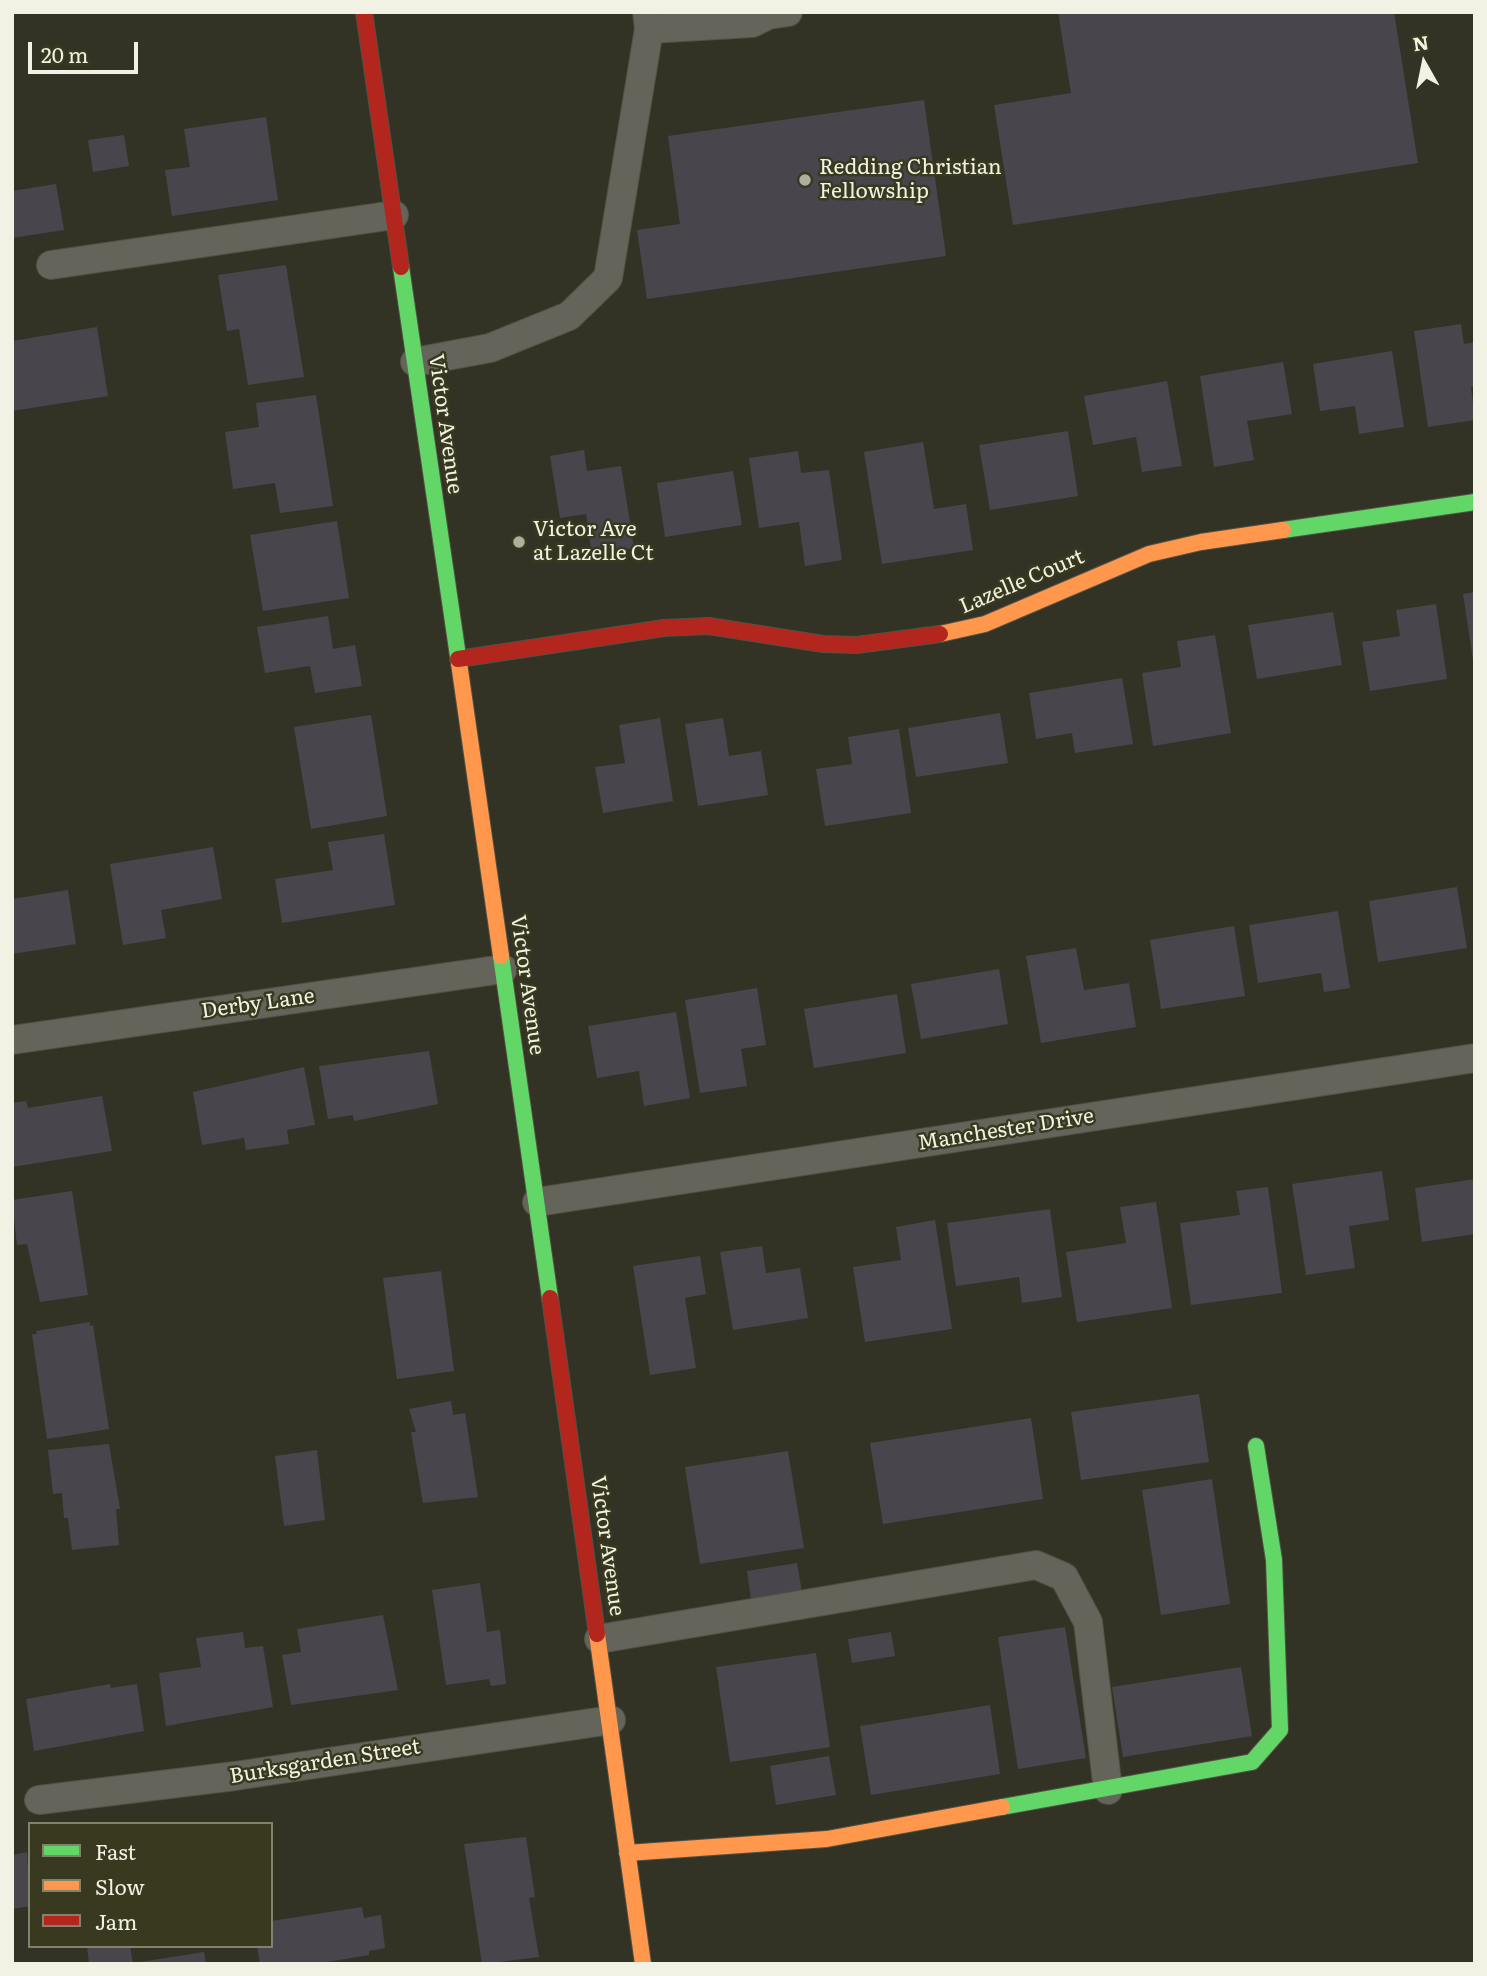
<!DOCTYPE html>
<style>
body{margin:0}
#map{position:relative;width:1487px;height:1976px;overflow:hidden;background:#333325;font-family:Literata,serif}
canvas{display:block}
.frame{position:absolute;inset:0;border:14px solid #f1f2e3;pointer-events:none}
.legend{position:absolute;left:28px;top:1822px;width:245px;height:126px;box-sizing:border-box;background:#39391f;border:2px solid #83836d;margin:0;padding:9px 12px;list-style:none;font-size:21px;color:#f1f2e3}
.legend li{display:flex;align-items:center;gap:14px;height:35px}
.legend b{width:35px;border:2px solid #83836d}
.north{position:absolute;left:1389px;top:28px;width:70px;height:70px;-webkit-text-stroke:5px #39391f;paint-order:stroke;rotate:351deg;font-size:19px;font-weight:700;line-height:28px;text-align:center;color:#f1f2e3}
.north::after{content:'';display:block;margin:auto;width:24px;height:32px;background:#f1f2e3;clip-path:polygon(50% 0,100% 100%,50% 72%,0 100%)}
.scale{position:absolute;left:28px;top:42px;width:110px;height:32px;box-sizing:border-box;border:4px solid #f1f2e3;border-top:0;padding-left:9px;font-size:21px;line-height:24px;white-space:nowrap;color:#f1f2e3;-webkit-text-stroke:5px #39391f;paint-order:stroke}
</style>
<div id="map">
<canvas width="1487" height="1976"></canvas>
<div class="frame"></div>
<ul class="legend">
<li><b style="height:9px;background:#63d668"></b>Fast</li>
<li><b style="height:9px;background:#ff974d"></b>Slow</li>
<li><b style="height:9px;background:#b3261e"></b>Jam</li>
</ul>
<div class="north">N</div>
<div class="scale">20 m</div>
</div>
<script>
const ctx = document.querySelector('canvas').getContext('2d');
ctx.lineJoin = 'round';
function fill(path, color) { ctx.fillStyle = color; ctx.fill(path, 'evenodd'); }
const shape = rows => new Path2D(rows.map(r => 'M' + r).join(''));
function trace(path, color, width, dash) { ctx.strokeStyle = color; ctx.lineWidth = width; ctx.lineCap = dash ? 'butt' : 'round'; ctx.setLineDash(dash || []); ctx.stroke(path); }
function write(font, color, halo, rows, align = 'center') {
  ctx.font = font + ' Literata,serif'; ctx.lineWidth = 5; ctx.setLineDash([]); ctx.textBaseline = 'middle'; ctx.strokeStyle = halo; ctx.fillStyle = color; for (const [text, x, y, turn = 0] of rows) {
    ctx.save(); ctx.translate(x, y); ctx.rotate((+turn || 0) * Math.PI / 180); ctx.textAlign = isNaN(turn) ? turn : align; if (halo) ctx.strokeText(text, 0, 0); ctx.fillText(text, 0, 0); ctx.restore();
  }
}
const building = shape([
 [1058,12,1394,12,1418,163,1013,225,994,105,1071,93],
 [924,100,946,256,647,299,637,230,680,224,668,136],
 [266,117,278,200,172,216,165,170,190,167,184,129],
 [124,135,129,166,93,172,88,140],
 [56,184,64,230,12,238,12,191],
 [286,265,304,377,248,385,239,329,227,331,218,275],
 [1461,324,1464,344,1475,342,1475,387,1471,387,1475,420,1428,427,1414,331],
 [97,327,108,396,12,411,12,341],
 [1392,351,1404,427,1359,434,1355,406,1320,411,1313,364],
 [1283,362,1292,414,1247,421,1254,460,1214,467,1200,376],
 [1167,381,1182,466,1142,472,1136,437,1093,445,1084,396],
 [316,395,333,506,280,513,275,483,233,489,225,432,259,427,256,403],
 [1068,431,1078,496,990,510,979,445],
 [923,442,934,509,966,504,973,550,882,564,864,452],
 [584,450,587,471,621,466,634,548,592,555,586,514,560,518,550,456],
 [798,451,801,473,829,470,842,560,805,566,799,522,759,528,749,458],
 [733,471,742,525,665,537,657,483],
 [337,521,349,598,263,611,250,535],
 [1475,592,1475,660,1473,660,1463,594],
 [1436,604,1447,679,1370,691,1362,642,1400,636,1396,610],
 [1333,612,1342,665,1257,679,1248,625],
 [328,616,333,649,355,645,362,686,315,693,310,666,265,673,257,627],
 [1215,635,1231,733,1153,746,1142,673,1181,667,1177,641],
 [1122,678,1133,744,1075,753,1072,733,1036,739,1029,693],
 [1000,713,1008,763,916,777,908,728],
 [371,715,387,816,311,829,294,727],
 [660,718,673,801,603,813,595,767,625,763,619,725],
 [723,718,729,756,761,751,768,795,698,806,685,724],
 [899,729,911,813,825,826,816,769,852,764,848,737],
 [384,834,395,905,282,923,275,879,333,870,328,842],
 [213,847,222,899,161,910,166,938,123,945,110,864],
 [1457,887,1467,948,1378,962,1369,901],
 [68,890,76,944,12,954,12,899],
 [1338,911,1350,988,1324,992,1321,973,1258,983,1249,925],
 [1234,926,1245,996,1161,1009,1150,940],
 [1076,948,1084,990,1129,983,1136,1027,1041,1043,1026,956],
 [999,969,1008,1024,921,1039,911,984],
 [757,988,766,1045,741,1049,747,1086,700,1093,685,1000],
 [897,994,906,1053,814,1068,804,1009],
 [676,1012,690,1098,644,1106,639,1071,597,1078,588,1026],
 [429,1051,438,1104,354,1121,353,1115,328,1119,319,1066],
 [304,1067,315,1125,287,1130,289,1144,246,1150,244,1138,202,1145,193,1092],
 [102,1096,112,1151,12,1167,12,1103,26,1101,28,1108],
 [1382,1171,1389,1220,1349,1226,1355,1268,1306,1275,1292,1184],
 [1475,1179,1475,1234,1422,1242,1415,1188],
 [1268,1187,1282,1293,1191,1305,1180,1223,1240,1215,1236,1191],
 [72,1191,88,1295,40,1302,27,1244,17,1245,12,1200],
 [1156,1202,1172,1308,1077,1322,1066,1252,1126,1243,1120,1207],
 [1050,1209,1062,1297,1022,1303,1019,1277,956,1286,947,1223],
 [935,1220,952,1329,865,1342,853,1267,901,1260,896,1227],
 [762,1246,766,1273,800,1268,808,1318,733,1330,720,1252],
 [700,1256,706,1294,685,1298,696,1368,650,1375,633,1266],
 [441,1271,454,1371,397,1379,383,1278],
 [90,1322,90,1326,93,1325,109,1429,47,1439,32,1334,37,1334,36,1331],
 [1199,1394,1209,1462,1081,1480,1071,1412],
 [451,1401,453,1415,465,1413,478,1497,423,1503,411,1432,416,1432,409,1409],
 [1031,1418,1043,1499,883,1524,870,1443],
 [109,1444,120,1509,116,1509,119,1545,72,1550,68,1518,64,1518,62,1493,53,1494,48,1450],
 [317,1450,325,1520,284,1526,275,1456],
 [788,1451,804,1548,700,1564,685,1467],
 [1212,1479,1230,1604,1161,1615,1142,1490],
 [797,1563,802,1592,751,1600,747,1571],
 [480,1583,487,1632,500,1630,506,1684,491,1686,489,1679,446,1685,432,1590],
 [383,1615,398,1690,291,1705,282,1655,301,1652,297,1629],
 [1065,1627,1086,1758,1018,1769,998,1637],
 [243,1632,245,1648,263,1646,273,1707,166,1726,159,1673,201,1667,196,1638],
 [891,1632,895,1656,852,1663,848,1639],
 [816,1653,830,1747,730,1762,716,1667],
 [1241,1667,1252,1736,1123,1757,1112,1687],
 [110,1684,111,1688,137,1684,144,1731,34,1751,26,1699],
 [990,1705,1000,1774,871,1795,860,1726],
 [829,1756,836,1795,776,1805,770,1766],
 [526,1837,535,1897,529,1898,539,1957,482,1964,464,1844],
 [27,1852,30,1906,12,1909,12,1855],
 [362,1907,364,1918,381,1915,385,1948,369,1951,369,1955,315,1964,260,1964,257,1946,271,1946,271,1921],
 [87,1946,130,1946,133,1964,89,1964],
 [204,1952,206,1964,140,1964,140,1962]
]);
const street = shape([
 [649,29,752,23,768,15,788,12],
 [51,265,394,215],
 [415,362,490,348,569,316,608,278,649,29,647,12],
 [12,1040,503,969],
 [537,1202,1475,1058],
 [599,1639,1036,1565,1064,1577,1088,1622,1108,1790],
 [39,1800,235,1776,611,1720]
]);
const fast = shape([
 [401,267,459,663],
 [1283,530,1475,502],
 [501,956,550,1298],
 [1002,1807,1252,1762,1280,1730,1274,1560,1256,1446]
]);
const slow = shape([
 [940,634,985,624,1149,554,1201,542,1283,530],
 [459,663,501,956],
 [597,1634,643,1964],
 [627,1853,827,1839,1002,1807]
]);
const jam = shape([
 [364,12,401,267],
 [458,659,664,628,709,626,823,644,857,645,940,634],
 [550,1298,597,1634]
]);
const markers = [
 [805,180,7,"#aeafa0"],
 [519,542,7,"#aeafa0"]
];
const poiNames = [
 ["Redding Christian",819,168],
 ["Fellowship",819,192],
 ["Victor Ave",533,530],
 ["at Lazelle Ct",533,554]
];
const streetNames = [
 ["Victor Avenue",445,424,82],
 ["Lazelle Court",1022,582,-23],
 ["Victor Avenue",527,985,82],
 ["Derby Lane",258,1004,-8],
 ["Manchester Drive",1006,1130,-9],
 ["Victor Avenue",607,1546,82],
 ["Burksgarden Street",325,1762,-9]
];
fill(building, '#49454d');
trace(street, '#515145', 30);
trace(fast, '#515145', 18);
trace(slow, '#515145', 18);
trace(jam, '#515145', 18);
trace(street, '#64645b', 28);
trace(fast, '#63d668', 16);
trace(slow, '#ff974d', 16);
trace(jam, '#b3261e', 16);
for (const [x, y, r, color] of markers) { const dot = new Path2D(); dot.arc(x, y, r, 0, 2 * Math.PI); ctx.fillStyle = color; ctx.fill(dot); trace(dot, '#39391f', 2.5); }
write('21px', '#f1f2e3', '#39391f', poiNames, 'left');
write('21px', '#f1f2e3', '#39391f', streetNames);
</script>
